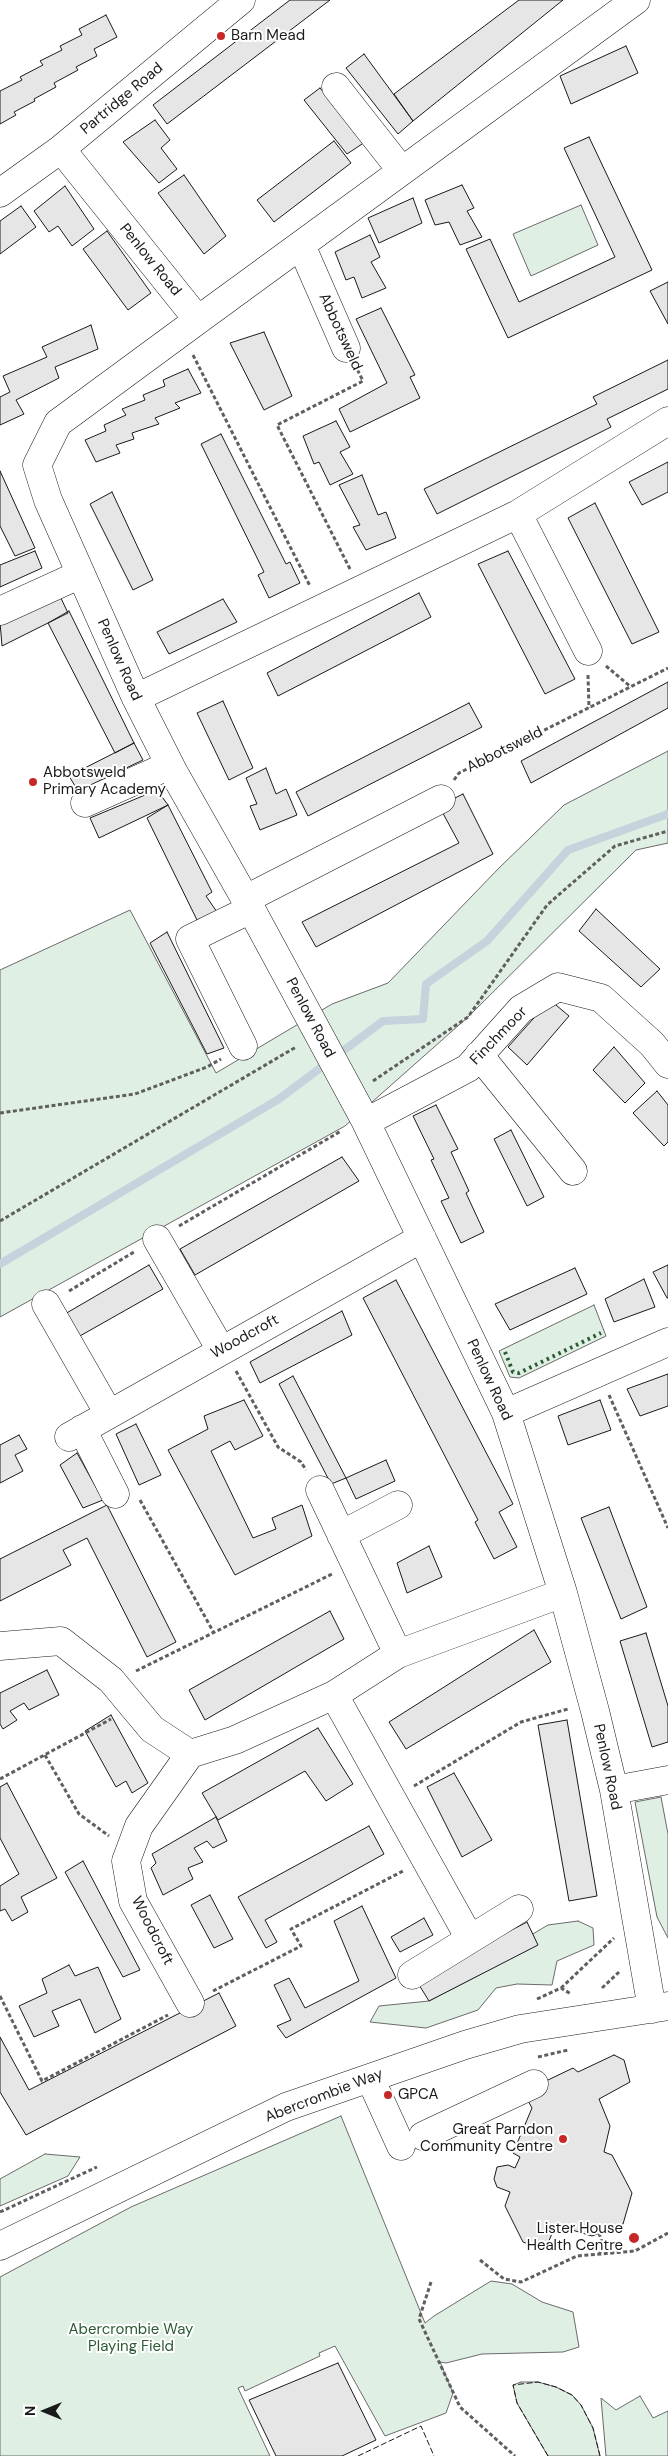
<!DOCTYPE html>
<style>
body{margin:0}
#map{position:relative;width:668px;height:2456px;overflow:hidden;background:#fff;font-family:"DM Sans",sans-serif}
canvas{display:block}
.north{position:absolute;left:20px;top:2386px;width:50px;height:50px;-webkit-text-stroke:4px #fff;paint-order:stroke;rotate:270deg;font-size:14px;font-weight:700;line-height:20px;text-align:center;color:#1a1a1a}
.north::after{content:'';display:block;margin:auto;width:18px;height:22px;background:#1a1a1a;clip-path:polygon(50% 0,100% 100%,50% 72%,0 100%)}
</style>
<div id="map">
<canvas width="668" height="2456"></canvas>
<div class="north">N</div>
</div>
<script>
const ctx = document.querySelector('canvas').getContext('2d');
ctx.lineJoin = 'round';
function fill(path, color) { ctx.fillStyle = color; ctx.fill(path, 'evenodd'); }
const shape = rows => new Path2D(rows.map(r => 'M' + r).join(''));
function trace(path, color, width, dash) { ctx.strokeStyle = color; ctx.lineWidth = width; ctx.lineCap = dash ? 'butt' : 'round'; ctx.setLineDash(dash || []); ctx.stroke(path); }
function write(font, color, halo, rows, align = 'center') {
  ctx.font = font + ' "DM Sans",sans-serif'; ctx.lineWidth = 4; ctx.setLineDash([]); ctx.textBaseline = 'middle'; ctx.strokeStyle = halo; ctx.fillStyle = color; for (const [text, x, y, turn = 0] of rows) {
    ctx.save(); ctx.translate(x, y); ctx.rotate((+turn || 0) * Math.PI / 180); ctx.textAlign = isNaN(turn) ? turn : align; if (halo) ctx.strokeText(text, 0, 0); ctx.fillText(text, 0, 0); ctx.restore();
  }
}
const green = shape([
 [581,205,598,245,531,276,513,234,581,205],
 [668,751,668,843,636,850,468,1017,345,1126,0,1317,0,970,130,910,216,1073,332,1004,388,983,499,868,564,805,668,751],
 [594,1305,606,1336,519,1378,510,1377,499,1351,594,1305],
 [661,1797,668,1834,668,1938,657,1917,635,1802,661,1797],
 [578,1921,593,1928,594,1945,557,1961,552,1985,517,1984,496,1988,478,2010,426,2028,370,2022,379,2006,429,2001,481,1974,521,1941,548,1925,578,1921],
 [341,2116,425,2323,434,2316,491,2281,512,2284,542,2302,573,2312,579,2347,563,2352,482,2354,446,2363,440,2362,453,2393,446,2413,385,2436,335,2346,319,2353,320,2356,245,2391,243,2386,238,2388,270,2456,0,2456,0,2277,131,2207,341,2116],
 [45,2154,80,2157,68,2176,0,2206,0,2179,45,2154],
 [521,2382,538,2382,556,2387,572,2395,581,2405,593,2428,600,2456,548,2456,517,2403,513,2385,521,2382],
 [640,2396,653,2418,668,2411,668,2456,606,2456,601,2398,616,2410,640,2396]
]);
const stream = shape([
 [0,1264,279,1099,383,1021,423,1019,426,984,487,941,568,850,668,814]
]);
const building = shape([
 [290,0,330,0,167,124,153,105,290,0],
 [519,0,563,0,413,121,394,94,519,0],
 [106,15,117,37,94,49,97,56,76,67,78,70,54,83,56,87,34,99,35,101,14,112,16,115,0,124,0,91,22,80,20,77,43,65,40,61,62,50,60,46,82,35,79,29,106,15],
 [626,46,638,73,571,104,560,76,626,46],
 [364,54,413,121,398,134,346,68,364,54],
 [320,88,365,142,347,154,304,100,320,88],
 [155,120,170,140,161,148,177,169,159,183,123,142,155,120],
 [589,137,652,270,508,338,466,249,490,239,519,302,615,257,564,148,589,137],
 [334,141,351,163,274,222,257,200,334,141],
 [184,175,226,236,204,254,158,193,184,175],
 [462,185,474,208,467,211,482,237,460,245,449,222,435,225,425,200,462,185],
 [65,186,94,229,72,246,58,226,49,232,34,211,65,186],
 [413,198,422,223,379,243,368,218,413,198],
 [21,206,36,227,0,254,0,221,21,206],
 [107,231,151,293,128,310,83,249,107,231],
 [370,235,380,257,371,262,386,288,362,298,354,277,346,280,335,252,370,235],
 [668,282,668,324,650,291,668,282],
 [381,308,415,375,410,377,420,398,350,432,339,409,387,383,356,319,381,308],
 [91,325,98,349,55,367,59,378,16,400,24,414,0,425,0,397,10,392,3,376,47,357,42,347,91,325],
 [264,332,292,396,264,410,230,343,264,332],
 [668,360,668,389,607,419,611,427,437,514,424,489,597,404,593,397,668,360],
 [188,369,201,393,175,403,180,408,155,418,159,424,132,433,134,439,116,445,120,453,96,462,85,440,106,431,104,425,126,415,122,409,145,400,143,395,165,386,163,380,188,369],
 [336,421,350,447,340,452,353,474,330,485,319,462,314,464,303,436,336,421],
 [221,434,286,564,290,562,300,583,269,598,258,575,264,572,201,444,221,434],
 [668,462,668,492,642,505,629,482,668,462],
 [0,471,35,548,15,556,0,526,0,471],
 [362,475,378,515,386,512,396,538,366,550,353,527,360,525,339,485,362,475],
 [112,492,153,580,133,590,90,504,112,492],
 [595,503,659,632,632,644,568,518,595,503],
 [35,551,42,568,0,587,0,565,35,551],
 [508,551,575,679,545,694,478,564,508,551],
 [419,593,431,617,278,696,267,673,419,593],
 [59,594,68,613,2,646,0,622,59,594],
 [223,599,237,622,169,654,157,632,223,599],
 [69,611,134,743,115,753,48,623,69,611],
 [668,682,668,708,531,783,521,761,668,682],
 [223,701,253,768,229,780,197,713,223,701],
 [469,703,482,727,308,816,296,792,469,703],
 [134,743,143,760,78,791,69,776,134,743],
 [266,768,276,794,286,789,297,815,260,830,250,806,257,804,246,778,266,768],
 [157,790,168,805,99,838,90,818,157,790],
 [463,794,493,854,316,947,302,922,459,843,439,806,463,794],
 [168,805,212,892,206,896,217,912,197,920,147,818,168,805],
 [596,909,660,969,641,987,579,931,596,909],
 [167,932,224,1048,207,1054,150,943,167,932],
 [550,1000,569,1016,527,1065,508,1047,550,1000],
 [614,1047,645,1083,625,1103,593,1070,614,1047],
 [657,1091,668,1105,668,1142,664,1146,633,1113,657,1091],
 [436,1105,458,1149,451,1152,469,1191,466,1193,484,1232,461,1243,441,1201,449,1198,431,1160,434,1159,413,1116,436,1105],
 [511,1130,544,1197,527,1206,494,1139,511,1130],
 [342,1157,359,1181,195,1275,180,1249,342,1157],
 [149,1265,163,1289,71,1341,58,1318,149,1265],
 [668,1265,668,1298,667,1298,653,1272,668,1265],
 [575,1268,587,1294,510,1330,495,1304,575,1268],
 [644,1279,655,1307,614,1322,605,1299,644,1279],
 [396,1280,513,1504,499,1512,517,1547,494,1559,475,1522,478,1520,363,1298,396,1280],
 [342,1311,352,1335,260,1383,250,1362,342,1311],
 [668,1374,668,1406,640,1416,627,1389,668,1374],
 [293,1376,346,1478,331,1484,279,1384,293,1376],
 [244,1400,263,1436,235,1450,230,1441,211,1451,253,1538,276,1529,272,1518,302,1505,312,1536,235,1575,168,1450,208,1429,204,1416,244,1400],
 [600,1400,611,1430,568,1445,558,1416,600,1400],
 [136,1424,161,1475,139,1485,116,1434,136,1424],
 [19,1435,27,1449,15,1455,23,1471,0,1483,0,1445,19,1435],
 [77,1453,103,1500,83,1508,60,1465,77,1453],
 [386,1460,395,1481,356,1499,346,1478,386,1460],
 [107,1505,176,1642,147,1657,87,1538,63,1550,71,1565,0,1601,0,1559,107,1505],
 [609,1507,647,1607,621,1619,581,1518,609,1507],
 [429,1546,442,1577,407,1593,397,1563,429,1546],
 [330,1611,344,1639,205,1720,189,1690,330,1611],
 [534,1630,551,1662,406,1749,389,1722,534,1630],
 [646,1633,668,1706,668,1742,652,1747,620,1641,646,1633],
 [47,1670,59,1695,29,1710,24,1703,10,1711,17,1720,3,1729,0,1724,0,1693,47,1670],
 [111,1715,148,1783,132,1793,126,1781,116,1787,85,1731,111,1715],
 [567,1720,597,1896,569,1901,538,1725,567,1720],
 [318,1728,353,1784,326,1801,305,1771,218,1820,202,1793,318,1728],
 [454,1773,492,1840,462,1857,427,1787,454,1773],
 [7,1783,57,1878,21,1897,28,1912,12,1921,5,1909,0,1911,0,1886,19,1874,0,1838,0,1787,7,1783],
 [216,1817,227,1841,213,1848,207,1841,194,1848,203,1862,188,1868,193,1879,163,1895,151,1868,156,1863,152,1854,216,1817],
 [369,1826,384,1854,265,1920,277,1942,266,1948,238,1897,369,1826],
 [83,1861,140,1970,123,1977,65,1872,83,1861],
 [210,1895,233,1939,214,1948,191,1905,210,1895],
 [362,1906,396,1978,286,2038,277,2026,291,2020,274,1985,289,1978,305,2008,359,1981,334,1921,362,1906],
 [424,1918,433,1935,400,1952,391,1937,424,1918],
 [527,1922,538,1945,429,2001,416,1980,527,1922],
 [69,1965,75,1976,98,1967,121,2019,95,2033,80,1999,52,2011,59,2026,34,2037,19,2006,47,1993,42,1979,69,1965],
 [219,1993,236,2026,26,2135,0,2092,0,2037,29,2090,219,1993],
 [614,2055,624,2060,630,2082,599,2099,610,2126,604,2152,612,2155,632,2193,623,2224,592,2236,569,2229,565,2224,554,2229,548,2243,536,2247,523,2242,505,2206,510,2192,497,2187,494,2179,497,2167,508,2165,515,2168,520,2157,513,2153,532,2108,523,2092,573,2068,578,2072,614,2055],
 [338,2363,376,2440,342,2456,276,2456,249,2400,338,2363]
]);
const path = shape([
 [193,355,310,586],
 [350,569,277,425,363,381,357,369],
 [606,666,631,687],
 [588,675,589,708],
 [454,780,459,773,668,668],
 [373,1081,468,1017,547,905,615,846,668,831],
 [0,1113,135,1094,207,1067,221,1059],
 [0,1221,296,1047],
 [179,1226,341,1131],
 [69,1291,134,1252],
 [236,1371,278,1447,301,1462,306,1470],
 [609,1395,668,1528],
 [140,1500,214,1633],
 [136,1671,332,1574],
 [45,1755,79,1814,109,1836],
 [0,1779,111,1719],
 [414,1786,521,1722,568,1709],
 [561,1988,614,1938],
 [602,1988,619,1972],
 [213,1991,301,1946,291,1929,403,1871],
 [0,1996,42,2081,168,2015],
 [537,1999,561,1988,571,1994],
 [538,2057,568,2050],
 [0,2212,97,2167],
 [599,2233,602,2242,600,2253],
 [480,2260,504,2279,521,2282,577,2256,635,2251,668,2233],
 [431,2282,419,2319,460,2407,515,2456]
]);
const minor = shape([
 [336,87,402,171],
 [61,149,198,320,58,423,37,465,48,500,136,698,174,773,251,909,364,1118,506,1413,563,1593,595,1711,614,1790,652,2009],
 [0,193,61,149,241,0],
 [301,245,346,348],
 [198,320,636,0],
 [518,514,588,651],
 [0,611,81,574],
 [136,698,518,514,668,421],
 [85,803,170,765],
 [246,899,441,799],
 [243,1046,190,939,251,909],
 [479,1055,573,1171],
 [366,1122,468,1068,521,1009,558,987,601,998,652,1044,668,1064],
 [157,1239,221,1350],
 [46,1304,109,1414],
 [506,1413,668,1342],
 [82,1429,115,1494],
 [69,1437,422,1238],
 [320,1490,398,1654],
 [341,1535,398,1505],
 [0,1646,61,1641,111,1680,152,1729,190,1754,235,1740,334,1695,398,1654,563,1593],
 [334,1695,470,1939],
 [190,1754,139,1826,126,1861,133,1901,190,2003],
 [614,1790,668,1780],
 [412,1975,519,1909],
 [370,2078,401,2146],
 [423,2136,534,2084],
 [0,2246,286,2107,465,2045,520,2029,668,2006]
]);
const hedge = shape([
 [505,1352,513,1372,519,1373,601,1333]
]);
const fence = shape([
 [358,2456,421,2426,434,2456],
 [548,2456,517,2403,513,2385,538,2382,556,2387,572,2395,581,2405,593,2428,600,2456]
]);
const markers = [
 [221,36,5,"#c62828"],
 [33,782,5,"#c62828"],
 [388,2095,5,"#c62828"],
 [563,2139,5,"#c62828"],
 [634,2238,6,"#c62828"]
];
const poiNames = [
 ["Barn Mead",231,36],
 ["Abbotsweld",43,773],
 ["Primary Academy",43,790],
 ["GPCA",398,2095],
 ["Great Parndon",553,2130,"right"],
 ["Community Centre",553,2147,"right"],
 ["Lister House",623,2229,"right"],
 ["Health Centre",623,2246,"right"]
];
const streetNames = [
 ["Partridge Road",122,99,-40],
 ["Penlow Road",150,260,51],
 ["Abbotsweld",340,332,65],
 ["Penlow Road",119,660,66],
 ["Abbotsweld",505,750,-27],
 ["Penlow Road",310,1018,62],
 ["Finchmoor",499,1036,-46],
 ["Woodcroft",245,1337,-29],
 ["Penlow Road",489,1380,65],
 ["Penlow Road",607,1767,78],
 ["Woodcroft",152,1931,63],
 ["Abercrombie Way",324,2096,-21]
];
const parkNames = [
 ["Abercrombie Way",131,2330],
 ["Playing Field",131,2347]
];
fill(green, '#e0efe3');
trace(green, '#6a6a6a', 1);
trace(stream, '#c6d2dc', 8);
fill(building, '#e6e6e6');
trace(building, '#1a1a1a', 1);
trace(minor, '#1a1a1a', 29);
trace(path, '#5f5f5f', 3, [4, 2.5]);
trace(minor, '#fff', 28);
trace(hedge, '#2b5a34', 4, [2.5, 4]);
trace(fence, '#1a1a1a', 1, [6, 2.5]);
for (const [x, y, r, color] of markers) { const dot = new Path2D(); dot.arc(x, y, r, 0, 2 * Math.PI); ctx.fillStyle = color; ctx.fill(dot); trace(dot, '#fff', 2); }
write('15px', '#1a1a1a', '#fff', poiNames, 'left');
write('15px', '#1a1a1a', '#fff', streetNames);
write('15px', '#2b5a34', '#fff', parkNames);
</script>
